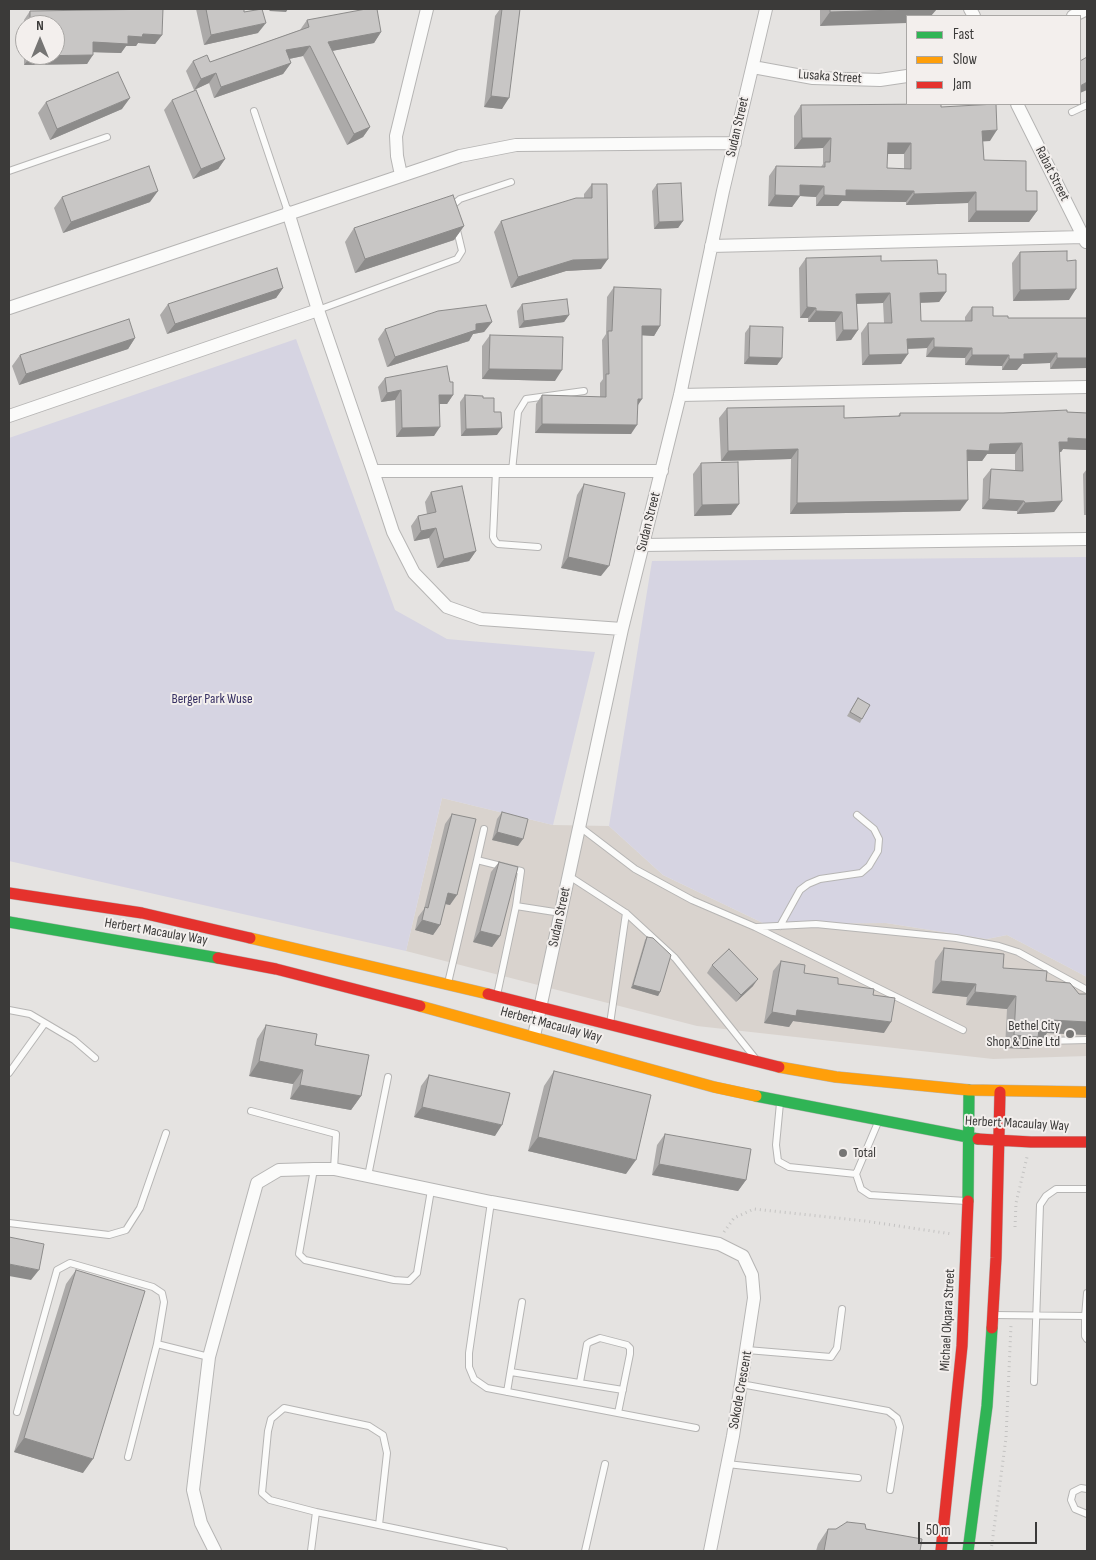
<!DOCTYPE html>
<style>
body{margin:0}
#map{position:relative;width:1096px;height:1560px;overflow:hidden;background:#e5e3e1;font-family:"Sofia Sans Condensed",sans-serif}
canvas{display:block}
.frame{position:absolute;inset:0;border:10px solid #3b3a39;pointer-events:none}
.legend{position:absolute;left:906px;top:15px;width:175px;height:90px;box-sizing:border-box;background:#f3efed;border:1px solid #a9a7a5;margin:0;padding:6px 9px;list-style:none;font-size:15px;color:#3b3a39}
.legend li{display:flex;align-items:center;gap:10px;height:25px}
.legend b{width:25px;border:1px solid #a9a7a5}
.north{position:absolute;left:15px;top:15px;width:50px;height:50px;box-sizing:border-box;background:#f3efed;border:1px solid #a9a7a5;border-radius:50%;rotate:0deg;font-size:14px;font-weight:700;line-height:20px;text-align:center;color:#3b3a39}
.north::after{content:'';display:block;margin:auto;width:18px;height:22px;background:#767574;clip-path:polygon(50% 0,100% 100%,50% 72%,0 100%)}
.scale{position:absolute;left:918px;top:1522px;width:119px;height:22px;box-sizing:border-box;border:2px solid #3b3a39;border-top:0;padding-left:6px;font-size:15px;line-height:18px;white-space:nowrap;color:#3b3a39;-webkit-text-stroke:4px #f3efed;paint-order:stroke}
</style>
<div id="map">
<canvas width="1096" height="1560"></canvas>
<div class="frame"></div>
<ul class="legend">
<li><b style="height:6px;background:#30b455"></b>Fast</li>
<li><b style="height:6px;background:#ff9f0a"></b>Slow</li>
<li><b style="height:6px;background:#e5322d"></b>Jam</li>
</ul>
<div class="north">N</div>
<div class="scale">50 m</div>
</div>
<script>
const ctx = document.querySelector('canvas').getContext('2d');
ctx.lineJoin = 'round';
function fill(path, color) { ctx.fillStyle = color; ctx.fill(path, 'evenodd'); }
const shape = rows => new Path2D(rows.map(r => 'M' + r).join(''));
function trace(path, color, width, dash) { ctx.strokeStyle = color; ctx.lineWidth = width; ctx.lineCap = dash ? 'butt' : 'round'; ctx.setLineDash(dash || []); ctx.stroke(path); }
function write(font, color, halo, rows, align = 'center') {
  ctx.font = font + ' "Sofia Sans Condensed",sans-serif'; ctx.lineWidth = 4; ctx.setLineDash([]); ctx.textBaseline = 'middle'; ctx.strokeStyle = halo; ctx.fillStyle = color; for (const [text, x, y, turn = 0] of rows) {
    ctx.save(); ctx.translate(x, y); ctx.rotate((+turn || 0) * Math.PI / 180); ctx.textAlign = isNaN(turn) ? turn : align; if (halo) ctx.strokeText(text, 0, 0); ctx.fillText(text, 0, 0); ctx.restore();
  }
}
const built = shape([
 [442,798,553,825,609,826,663,875,765,924,886,923,987,939,1007,935,1087,977,1087,1056,993,1059,697,1026,406,951]
]);
const green = shape([
 [296,339,395,610,447,639,595,652,553,825,442,798,406,951,9,861,9,438],
 [1087,557,1087,977,1007,935,987,939,886,923,765,924,663,875,609,826,652,561]
]);
const path = shape([
 [1015,1227,1016,1203,1027,1157],
 [724,1232,734,1218,754,1209,865,1221,952,1234],
 [991,1551,1006,1438,1011,1325]
]);
const lane = shape([
 [254,111,288,212],
 [1072,112,1087,105],
 [9,171,107,137],
 [452,209,453,205,460,199,511,182],
 [318,310,457,259,462,251,456,226],
 [496,471,493,537,495,541,498,544,538,547],
 [512,471,518,412,526,399,584,391],
 [580,827,635,869,692,900,755,927,963,1030],
 [477,860,484,829],
 [569,876,626,913,675,958,755,1058],
 [516,906,561,913],
 [780,926,800,890,808,884,820,879,861,873,869,866,878,851,879,839,874,829,857,815],
 [757,927,816,924,956,938,999,946,1018,952,1087,990],
 [448,983,477,860,521,871,516,906,497,995],
 [9,1010,30,1014,74,1040,95,1058],
 [610,1024,626,913],
 [1045,1041,1087,1040],
 [9,1073,45,1023],
 [780,1103,776,1145,778,1161,789,1167,856,1174,861,1189,870,1195,966,1201],
 [251,1111,336,1134,334,1169],
 [314,1169,299,1254,305,1260,394,1280,409,1281,417,1273,431,1190],
 [856,1174,879,1120],
 [368,1176,388,1077],
 [491,1202,469,1353,469,1367,474,1379,487,1388,696,1428],
 [9,1223,109,1235,126,1230,140,1208,166,1133],
 [1087,1293,1085,1316,1085,1336,1087,1339],
 [994,1315,1085,1316],
 [747,1350,831,1357,837,1348,842,1309],
 [511,1372,623,1390],
 [580,1382,587,1344,590,1342,600,1338,627,1345,630,1348,630,1354,618,1413],
 [1034,1382,1040,1205,1046,1196,1056,1189,1087,1189],
 [741,1384,888,1411,897,1418,900,1427,890,1490],
 [507,1392,522,1302],
 [17,1412,57,1270,70,1263,153,1287,162,1293,164,1302,157,1344,209,1357],
 [128,1457,157,1344],
 [727,1464,858,1478],
 [1087,1489,1081,1488,1073,1492,1071,1500,1075,1509,1087,1514],
 [316,1512,504,1551],
 [311,1551,316,1512,270,1500,262,1493,268,1431,271,1419,284,1408,369,1426,383,1435,387,1453,379,1525],
 [585,1551,605,1464]
]);
const street = shape([
 [970,9,974,16],
 [1073,16,1087,9],
 [753,67,813,78,880,80,907,76],
 [1017,104,1086,242],
 [401,175,397,156,396,136,427,9],
 [288,212,318,310,373,471,393,532,414,573,447,607,481,619,622,629],
 [711,246,1084,237],
 [9,308,460,156,516,145,735,143],
 [680,395,1087,387],
 [9,416,318,310],
 [373,471,662,471],
 [643,545,1087,539],
 [534,1036,622,629,680,395,723,191,766,9],
 [215,1551,201,1523,193,1490,209,1357,257,1183,279,1170,314,1169,334,1169,491,1202,719,1244,743,1256,752,1275,754,1298,733,1436,710,1551]
]);
const fast = shape([
 [9,922,218,958],
 [756,1096,978,1139],
 [968,1201,969,1090],
 [968,1551,987,1406,992,1328]
]);
const slow = shape([
 [250,938,488,994],
 [420,1006,714,1087,756,1096],
 [779,1067,836,1077,969,1090,1087,1092]
]);
const jam = shape([
 [9,893,142,913,250,938],
 [218,958,276,969,420,1006],
 [488,994,779,1067],
 [978,1139,1031,1142,1087,1142],
 [992,1328,996,1258,1000,1092],
 [941,1551,962,1346,968,1201]
]);
const wall = shape([
 [196,9,244,9,244,12,258,33,204,45],
 [500,9,520,9,502,109,484,107,495,16],
 [820,9,937,9,820,26],
 [30,11,162,35,155,44,138,43,136,46,126,46,121,53,93,52,87,64,24,65,24,20],
 [25,25,55,25,55,55,25,55],
 [307,20,381,32,374,43,332,51,370,127,363,137,347,145,303,56,289,59,291,63,283,74,214,98,209,83,194,90,186,71,193,61,210,62,300,30],
 [172,100,225,159,218,169,193,179,164,110],
 [46,102,122,109,50,140,38,113],
 [801,105,941,107,990,141,983,141,984,160,1026,191,1037,211,1029,222,968,222,968,203,906,205,906,202,842,201,838,206,816,206,816,197,800,196,792,207,768,206,769,176,776,166,821,167,823,164,823,148,794,149,794,116],
 [887,154,904,154,904,169,887,168],
 [592,184,601,269,566,271,511,288,494,232,501,221,584,198,584,194],
 [657,184,683,221,678,228,654,229,652,191],
 [62,197,150,202,63,233,54,208],
 [464,226,454,240,355,273,345,242,354,228],
 [1020,252,1067,261,1069,300,1013,301,1012,263],
 [806,258,881,261,938,274,946,292,939,302,920,303,921,321,965,321,965,317,972,307,993,316,1008,318,1087,318,1050,369,1050,363,1022,364,1017,370,1002,370,1002,366,965,365,965,358,926,357,927,348,908,349,901,364,862,365,861,333,868,323,884,323,883,303,857,304,858,330,851,340,836,341,835,322,808,322,808,318,800,318,799,268],
 [614,287,660,326,654,336,642,335,638,406,631,434,535,433,536,404,542,395,600,397,600,383,603,379,602,340,606,334,607,297],
 [283,288,276,298,167,334,160,315,168,304],
 [522,304,569,315,564,322,519,328,517,311],
 [492,322,484,332,473,334,469,341,387,367,378,339,385,329],
 [750,326,782,358,777,365,744,364,745,333],
 [490,335,555,381,482,379,482,346],
 [135,338,128,349,19,385,12,366,20,355],
 [385,378,453,395,447,404,440,404,434,436,396,437,395,400,381,402,378,387],
 [465,395,483,398,497,435,461,436,460,402],
 [727,408,844,418,898,416,900,413,1003,413,1067,412,1087,413,1087,450,1063,449,1061,452,1059,452,1062,501,1054,512,1017,514,1017,511,982,509,983,479,991,469,1015,470,1015,454,987,454,982,461,967,461,960,511,790,514,791,459,721,461,719,418],
 [701,463,739,504,731,515,694,516,693,474],
 [1087,469,1087,515,1084,515,1083,474],
 [584,484,601,576,561,568,577,495],
 [431,492,476,551,469,561,437,568,429,538,414,541,411,526,418,516,427,514,425,502],
 [858,698,862,719,860,723,847,716],
 [502,812,518,846,492,840,497,819],
 [452,814,450,905,445,904,440,925,433,935,415,930,418,917,424,909,445,824],
 [499,862,500,936,492,947,473,942,491,872],
 [647,937,660,992,658,996,631,988,645,940],
 [944,948,1003,968,1046,981,1079,994,1087,994,1087,1035,1047,1033,1040,1043,1034,1043,1029,1049,1005,1048,1007,1009,966,1005,967,997,932,993,935,961],
 [781,961,804,973,873,995,884,1033,793,1021,789,1027,764,1023,773,971],
 [712,965,753,986,736,1002,707,973],
 [266,1025,315,1045,361,1096,351,1110,290,1099,293,1084,249,1076,257,1039],
 [554,1071,626,1174,528,1151,544,1086],
 [429,1075,495,1136,414,1117,421,1086],
 [665,1134,746,1180,738,1191,652,1175,657,1145],
 [76,1270,83,1473,14,1452,66,1284],
 [828,1529,866,1529,920,1551,816,1551,818,1544]
]);
const shadedWall = shape([
 [271,9,288,9,286,12,269,11],
 [937,9,931,16,907,16,907,23,820,26,830,12],
 [266,23,258,33,204,45,211,35],
 [381,32,374,43,321,53,328,42],
 [143,34,162,35,155,44,138,43,136,46,126,46,121,53,87,52,93,42],
 [310,46,303,56,279,61,286,50],
 [93,55,87,64,24,65,31,56],
 [291,63,283,74,214,98,221,87],
 [216,73,209,83,194,90,201,79],
 [1087,82,1087,90,1080,93,1080,86],
 [491,96,509,98,502,109,484,107],
 [130,98,122,109,50,140,57,129],
 [370,127,363,137,347,145,354,134],
 [997,130,990,141,975,142,982,131],
 [802,138,831,138,823,148,794,149],
 [888,143,911,143,904,154,880,154],
 [225,159,218,169,193,179,201,169],
 [800,185,824,186,816,197,800,196,792,207,768,206,775,195],
 [846,190,914,191,906,202,842,201,838,206,816,206,824,195],
 [158,191,150,202,63,233,71,222],
 [976,192,968,203,906,205,914,194],
 [976,211,1037,211,1029,222,968,222],
 [683,221,678,228,654,229,659,222],
 [464,226,454,240,355,273,365,259],
 [608,259,601,269,566,271,511,288,518,277,573,260],
 [283,288,276,298,167,334,175,324],
 [1076,289,1069,300,1013,301,1020,290],
 [946,292,939,302,913,303,920,293],
 [890,293,883,303,849,304,856,294],
 [807,307,816,308,808,318,800,318],
 [816,311,842,312,835,322,808,322],
 [569,315,564,322,519,328,524,321],
 [492,322,484,332,473,334,469,341,387,367,395,357,476,324],
 [642,326,660,326,654,336,636,335],
 [843,330,858,330,851,340,836,341],
 [135,338,128,349,19,385,26,374],
 [934,338,927,348,900,349,907,339],
 [934,347,972,348,965,358,926,357],
 [1057,353,1050,363,1022,364,1017,370,1002,370,1009,359,1024,354],
 [908,354,901,364,862,365,869,355],
 [972,355,1009,355,1002,366,965,365],
 [749,357,782,358,777,365,744,364],
 [1057,358,1087,358,1087,368,1050,369],
 [489,369,562,370,555,381,482,379],
 [401,390,395,400,381,402,387,393],
 [439,395,453,395,447,404,433,404],
 [638,399,642,399,636,408],
 [542,424,637,425,631,434,535,433],
 [440,427,434,436,396,437,402,428],
 [502,428,497,435,461,436,466,429],
 [1068,438,1087,439,1087,450,1063,449,1061,452,1052,453,1059,442],
 [1022,443,1015,454,987,454,982,461,959,461,967,450,990,444],
 [798,449,791,459,721,461,728,451],
 [989,499,1024,501,1017,511,982,509],
 [968,500,960,511,790,514,797,503],
 [1062,501,1054,512,1017,514,1025,503],
 [739,504,731,515,694,516,702,505],
 [436,528,429,538,414,541,421,531],
 [476,551,469,561,437,568,444,559],
 [568,557,609,566,601,576,561,568],
 [497,832,523,839,518,846,492,840],
 [448,893,457,895,450,905,441,903],
 [422,920,440,925,433,935,415,930],
 [480,931,500,936,492,947,473,942],
 [758,979,753,986,736,1002,741,995],
 [941,981,976,984,967,997,932,993],
 [633,985,660,992,658,996,631,988],
 [975,992,1016,996,1007,1009,966,1005],
 [797,1010,891,1022,884,1033,793,1021,789,1027,764,1023,772,1012],
 [1051,1020,1087,1022,1087,1035,1047,1033,1040,1043,1034,1043,1029,1049,1005,1048,1014,1035],
 [259,1061,303,1070,293,1084,249,1076],
 [300,1085,361,1096,351,1110,290,1099],
 [422,1107,502,1125,495,1136,414,1117],
 [538,1137,636,1160,626,1174,528,1151],
 [659,1164,746,1180,738,1191,652,1175],
 [9,1264,39,1270,31,1280,9,1276],
 [24,1438,93,1459,83,1473,14,1452]
]);
const building = shape([
 [163,9,162,35,143,34,142,37,128,36,128,44,93,42,93,55,31,56,31,55,55,55,55,25,30,25,30,11,163,9],
 [206,9,244,9,244,12,262,9,266,23,211,35,206,9],
 [366,9,377,9,381,32,328,42,370,127,354,134,310,46,286,50,291,63,221,87,216,73,201,79,193,61,207,55,210,62,309,27,307,20,366,9],
 [502,9,520,9,509,98,491,96,502,9],
 [830,9,931,9,830,12,830,9],
 [1087,57,1087,82,1080,86,1080,61,1087,57],
 [118,72,130,98,57,129,46,102,118,72],
 [196,90,225,159,201,169,172,100,196,90],
 [941,104,941,107,996,104,997,130,982,131,984,160,1026,161,1026,191,1037,191,1037,211,976,211,976,192,914,194,914,191,846,190,846,196,824,195,824,186,800,185,800,196,775,195,776,166,825,167,825,162,830,162,831,138,802,138,801,105,941,104],
 [888,143,911,143,911,169,887,168,888,143],
 [149,166,158,191,71,222,62,197,149,166],
 [681,183,683,221,659,222,657,184,681,183],
 [592,184,607,184,608,259,573,260,518,277,501,221,576,198,592,198,592,184],
 [453,195,464,226,365,259,354,228,453,195],
 [1067,251,1067,261,1076,260,1076,289,1020,290,1020,252,1067,251],
 [881,256,881,261,937,260,938,274,946,274,946,292,920,293,921,321,972,321,972,307,993,307,993,316,1008,316,1008,318,1087,318,1087,358,1057,358,1057,353,1024,354,1024,359,1009,359,1009,355,972,355,972,348,934,347,934,338,907,339,908,354,869,355,868,323,892,323,890,293,856,294,858,330,843,330,842,312,816,311,816,308,807,307,806,258,881,256],
 [277,268,283,288,175,324,168,304,277,268],
 [614,287,661,289,660,326,642,326,642,399,638,399,637,425,542,424,542,395,606,397,606,374,609,374,608,331,612,331,614,287],
 [567,299,569,315,524,321,522,304,567,299],
 [486,305,492,322,476,324,476,330,395,357,385,329,438,311,486,305],
 [129,319,135,338,26,374,20,355,129,319],
 [750,326,783,327,782,358,749,357,750,326],
 [490,335,563,337,562,370,489,369,490,335],
 [447,366,450,382,453,382,453,395,439,395,440,427,402,428,401,390,387,393,385,378,447,366],
 [465,395,483,396,483,398,494,398,494,412,501,412,502,428,466,429,465,395],
 [844,406,844,418,900,416,900,413,1003,413,1067,410,1067,412,1087,413,1087,439,1068,438,1068,442,1059,442,1062,501,1025,503,1024,501,989,499,991,469,1023,471,1022,443,990,444,989,451,967,450,968,500,797,503,798,449,728,451,727,408,844,406],
 [738,462,739,504,702,505,701,463,738,462],
 [584,484,625,493,609,566,568,557,584,484],
 [462,486,476,551,444,559,436,528,421,531,418,516,436,512,431,492,462,486],
 [858,698,870,705,862,719,850,712,858,698],
 [502,812,528,819,523,839,497,832,502,812],
 [452,814,476,819,457,895,448,893,440,925,422,920,425,907,428,908,452,814],
 [499,862,518,867,500,936,480,931,499,862],
 [647,937,653,938,671,955,660,992,633,985,647,937],
 [944,948,1004,954,1003,968,1047,971,1046,981,1070,983,1079,994,1087,994,1087,1022,1051,1020,1049,1030,1039,1030,1038,1037,1014,1035,1016,996,975,992,976,984,941,981,944,948],
 [729,949,758,979,741,995,712,965,729,949],
 [781,961,805,965,804,973,838,978,838,984,874,989,873,995,895,998,891,1022,797,1010,796,1016,772,1012,781,961],
 [266,1025,317,1034,315,1045,369,1055,361,1096,300,1085,303,1070,259,1061,266,1025],
 [554,1071,651,1095,636,1160,538,1137,554,1071],
 [429,1075,510,1093,502,1125,422,1107,429,1075],
 [665,1134,751,1149,746,1180,659,1164,665,1134],
 [9,1237,44,1244,39,1270,9,1264,9,1237],
 [76,1270,145,1291,93,1459,24,1438,76,1270],
 [847,1522,865,1524,866,1529,922,1539,920,1551,824,1551,828,1529,836,1529,847,1522]
]);
const markers = [
 [1070,1034,5,"#767574"],
 [843,1153,5,"#767574"]
];
const streetNames = [
 ["Lusaka Street",830,77,4],
 ["Sudan Street",738,127,-77],
 ["Rabat Street",1052,174,63],
 ["Sudan Street",649,522,-76],
 ["Sudan Street",560,917,-78],
 ["Herbert Macaulay Way",156,932,10],
 ["Herbert Macaulay Way",551,1025,15],
 ["Herbert Macaulay Way",1017,1124,3],
 ["Michael Okpara Street",948,1320,-87],
 ["Sokode Crescent",741,1390,-80]
];
const parkNames = [
 ["Berger Park Wuse",212,699]
];
const poiNames = [
 ["Bethel City",1060,1026],
 ["Shop & Dine Ltd",1060,1042],
 ["Total",853,1153,"left"]
];
fill(built, '#d9d3ce');
fill(green, '#d6d4e2');
trace(lane, '#b6b5b4', 8);
trace(street, '#b6b5b4', 14);
trace(fast, '#b6b5b4', 12);
trace(slow, '#b6b5b4', 12);
trace(jam, '#b6b5b4', 12);
trace(path, '#c4c3c2', 3, [1, 4]);
trace(lane, '#fbfbfa', 6);
trace(street, '#fbfbfa', 12);
trace(fast, '#30b455', 11);
trace(slow, '#ff9f0a', 11);
trace(jam, '#e5322d', 11);
fill(wall, '#acaaa9');
fill(shadedWall, '#8c8b8a');
fill(building, '#c8c6c5');
trace(building, '#8c8b8a', 1);
for (const [x, y, r, color] of markers) { const dot = new Path2D(); dot.arc(x, y, r, 0, 2 * Math.PI); ctx.fillStyle = color; ctx.fill(dot); trace(dot, '#f3efed', 2); }
write('14px', '#3b3a39', '#f3efed', streetNames);
write('14px', '#373063', '#f3efed', parkNames);
write('14px', '#3b3a39', '#f3efed', poiNames, 'right');
</script>
